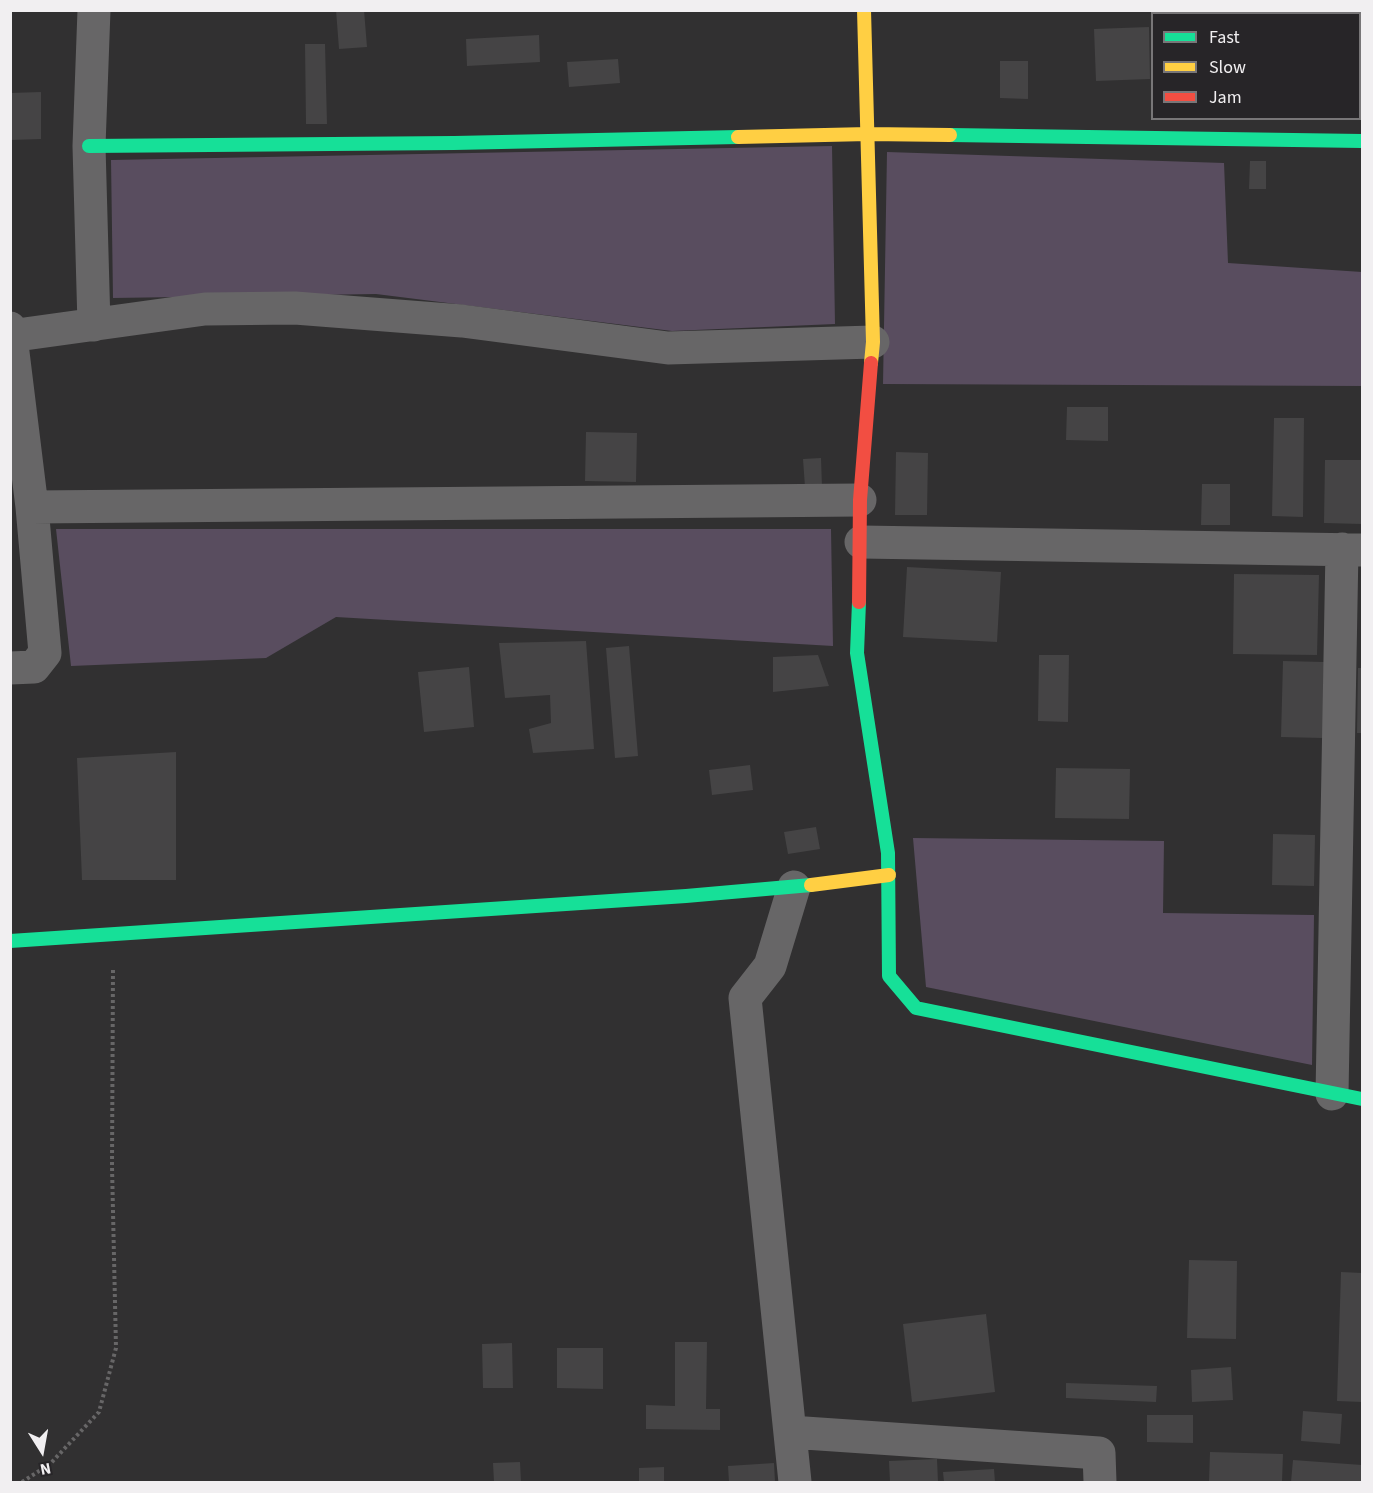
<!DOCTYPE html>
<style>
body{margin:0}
#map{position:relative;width:1373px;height:1493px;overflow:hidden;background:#313031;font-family:"Source Sans 3",sans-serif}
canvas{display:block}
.frame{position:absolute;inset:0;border:12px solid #f1eff1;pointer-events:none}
.legend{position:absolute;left:1151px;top:12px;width:210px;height:108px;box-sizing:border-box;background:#272528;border:2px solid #787678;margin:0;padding:8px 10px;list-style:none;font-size:18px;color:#f1eff1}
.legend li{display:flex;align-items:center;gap:12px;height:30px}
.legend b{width:30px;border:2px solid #787678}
.north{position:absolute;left:12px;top:1421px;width:60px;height:60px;-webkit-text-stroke:4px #272528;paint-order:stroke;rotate:169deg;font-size:16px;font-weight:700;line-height:24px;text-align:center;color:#f1eff1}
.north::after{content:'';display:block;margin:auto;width:21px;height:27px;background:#f1eff1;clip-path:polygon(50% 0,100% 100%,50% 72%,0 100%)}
</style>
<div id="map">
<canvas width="1373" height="1493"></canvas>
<div class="frame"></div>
<ul class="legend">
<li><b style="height:8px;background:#16e098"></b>Fast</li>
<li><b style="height:8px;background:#ffcf43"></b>Slow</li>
<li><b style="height:8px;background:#f24e42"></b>Jam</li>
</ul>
<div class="north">N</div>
</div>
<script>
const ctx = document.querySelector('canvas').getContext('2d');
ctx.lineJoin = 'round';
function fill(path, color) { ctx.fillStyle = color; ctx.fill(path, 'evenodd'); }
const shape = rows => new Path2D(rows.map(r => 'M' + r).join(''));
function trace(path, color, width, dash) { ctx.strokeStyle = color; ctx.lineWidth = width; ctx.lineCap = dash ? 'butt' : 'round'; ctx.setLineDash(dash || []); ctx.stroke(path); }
const green = shape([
 [832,146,835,324,672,331,376,294,113,298,111,160],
 [887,152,1224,163,1228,263,1362,272,1362,386,883,384],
 [56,529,831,529,833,646,336,617,266,658,71,666],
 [913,838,1164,841,1163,913,1314,915,1312,1065,926,987]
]);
const building = shape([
 [336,10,364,10,367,47,339,49],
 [1149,27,1150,79,1096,81,1094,29],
 [539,35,540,62,467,66,466,39],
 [305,44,325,44,327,124,306,124],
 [618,59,620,83,569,87,567,62],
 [1000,61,1028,61,1028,99,1000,98],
 [41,92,41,139,10,140,10,93],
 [1250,161,1266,161,1266,189,1249,189],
 [1067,407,1108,407,1108,441,1066,440],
 [1274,418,1304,418,1303,517,1272,516],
 [586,432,637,433,636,482,585,481],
 [896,452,928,453,927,515,895,515],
 [821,458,822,487,805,487,803,459],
 [1325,460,1362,460,1362,524,1324,523],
 [1202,484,1230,484,1230,525,1201,525],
 [907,567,1001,572,997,642,903,637],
 [1234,574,1319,575,1317,655,1233,654],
 [586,641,594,749,533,753,529,729,551,723,550,695,505,698,499,643],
 [629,646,638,756,615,758,606,648],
 [818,655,829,686,773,692,773,657],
 [1039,655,1069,655,1068,722,1038,721],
 [1283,661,1324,662,1323,738,1281,737],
 [469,667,474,727,424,732,418,672],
 [1358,668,1362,668,1362,733,1357,733],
 [176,752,176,880,82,880,77,758],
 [750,765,753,790,712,795,709,770],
 [1056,768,1130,769,1129,819,1055,818],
 [816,827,820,849,788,854,784,832],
 [1273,834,1315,835,1314,886,1272,885],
 [1189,1260,1237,1261,1236,1339,1187,1338],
 [1341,1272,1362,1273,1362,1402,1337,1401],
 [986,1314,995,1392,912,1402,903,1324],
 [675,1342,707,1342,706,1409,720,1409,720,1430,646,1429,646,1405,675,1406],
 [512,1343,513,1388,483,1388,482,1344],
 [557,1348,603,1348,603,1389,557,1388],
 [1231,1367,1233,1400,1192,1402,1191,1370],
 [1066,1383,1157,1386,1156,1402,1066,1398],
 [1303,1411,1342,1414,1340,1444,1301,1441],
 [1147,1415,1193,1415,1193,1443,1147,1442],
 [1210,1452,1283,1454,1282,1482,1209,1482],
 [937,1459,938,1482,890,1482,889,1461],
 [1293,1460,1362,1465,1362,1482,1291,1482],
 [520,1462,521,1482,494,1482,493,1463],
 [774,1463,775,1482,729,1482,728,1466],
 [664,1467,664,1482,639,1482,639,1468],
 [994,1469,995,1482,944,1482,943,1472]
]);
const path = shape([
 [22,1482,50,1464,99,1412,116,1348,112,1166,113,967]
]);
const street = shape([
 [94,325,89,146,94,10],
 [10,328,32,507,45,653,34,667,10,668],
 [10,336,205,309,295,308,462,321,668,348,873,342],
 [32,507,860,500],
 [861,542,1362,550],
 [794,887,770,966,745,998,795,1482],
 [1332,1094,1342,549],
 [790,1432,1099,1453,1100,1482]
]);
const fast = shape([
 [950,135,1362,141],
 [89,146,454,143,738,137],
 [859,602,857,653,888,853,889,976,916,1008,1362,1099],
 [10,941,686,896,811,885]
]);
const slow = shape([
 [864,10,873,342,871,363],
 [738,137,868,134,950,135],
 [811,885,889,875]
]);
const jam = shape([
 [859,602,860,500,871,363]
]);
fill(green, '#594d5f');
fill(building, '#454445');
trace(path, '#676667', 4, [3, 3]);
trace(street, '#676667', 33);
trace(fast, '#16e098', 14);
trace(slow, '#ffcf43', 14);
trace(jam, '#f24e42', 14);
</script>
